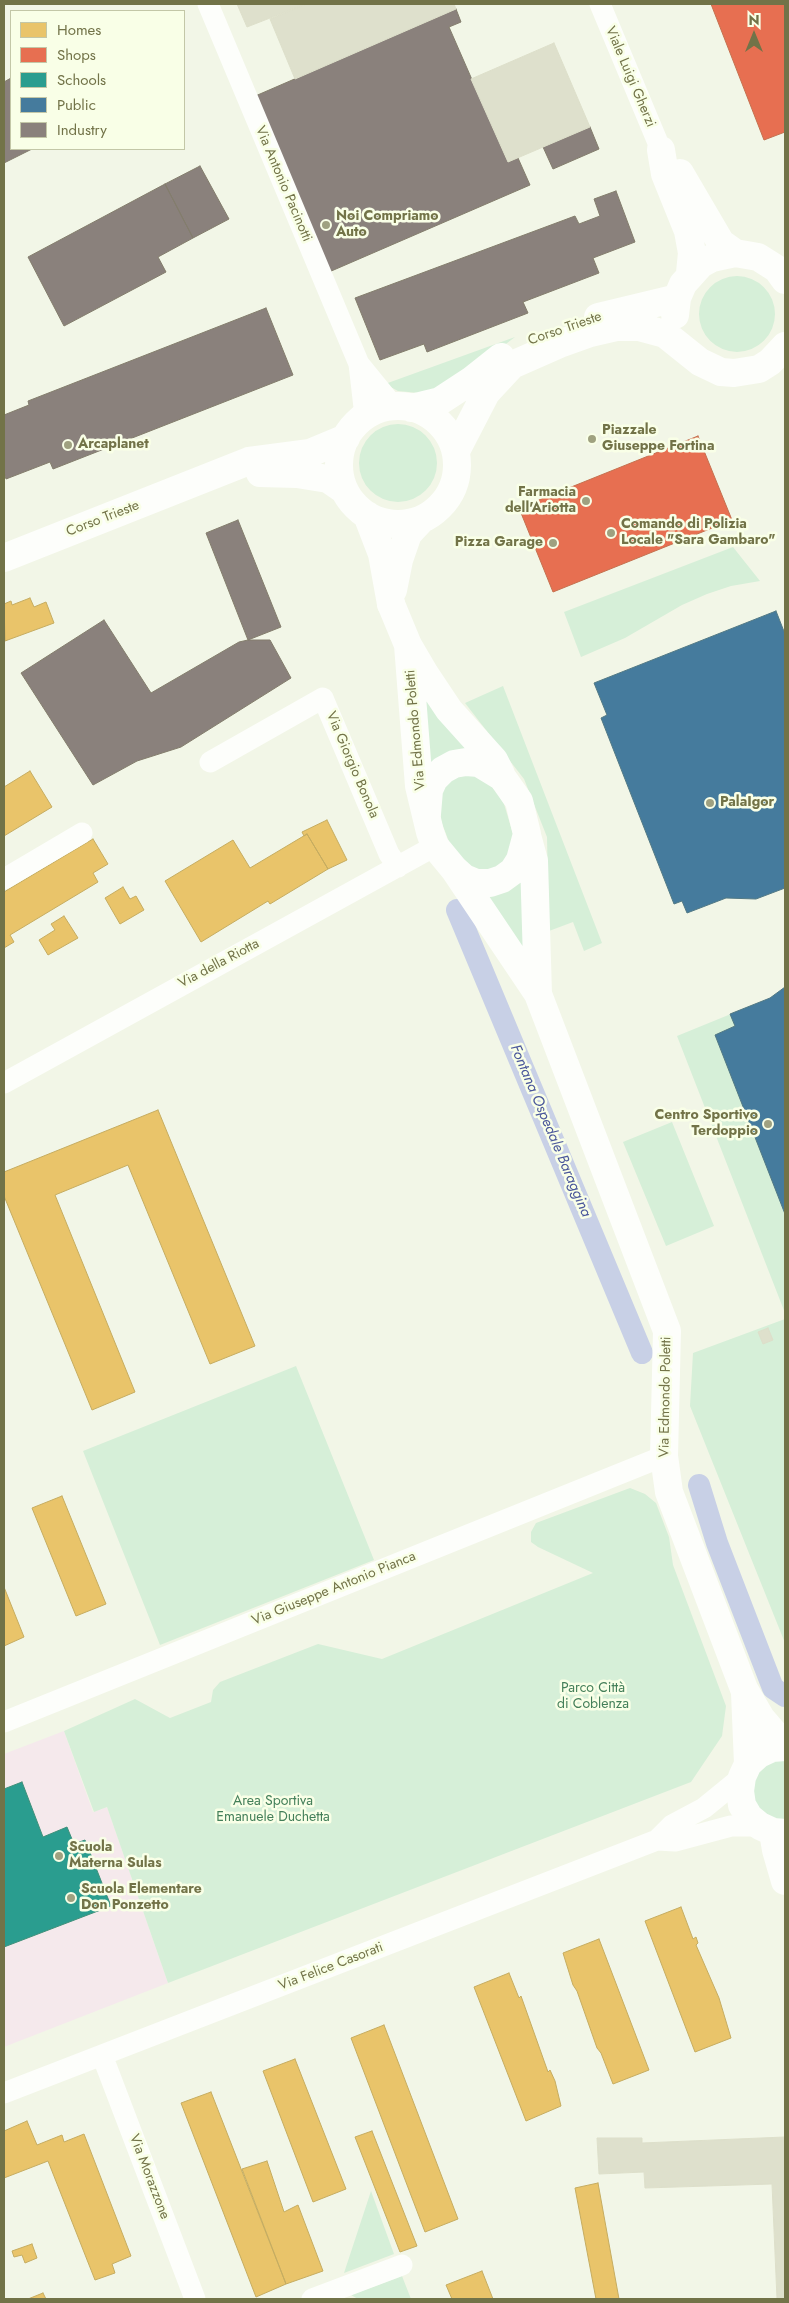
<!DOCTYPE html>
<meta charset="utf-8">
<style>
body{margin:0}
#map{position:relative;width:789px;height:2303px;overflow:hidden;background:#f2f6e7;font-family:Jost,sans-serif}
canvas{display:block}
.frame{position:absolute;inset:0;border:5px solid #727348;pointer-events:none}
.legend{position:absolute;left:10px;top:10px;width:175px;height:140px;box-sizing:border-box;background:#f9ffe7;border:1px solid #c3c7a7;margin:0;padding:6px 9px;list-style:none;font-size:15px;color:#727348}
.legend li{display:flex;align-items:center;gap:10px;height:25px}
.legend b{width:25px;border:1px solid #c3c7a7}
.north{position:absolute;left:729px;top:10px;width:50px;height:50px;-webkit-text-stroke:4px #f9ffe7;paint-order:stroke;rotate:0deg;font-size:14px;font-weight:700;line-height:20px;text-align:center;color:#727348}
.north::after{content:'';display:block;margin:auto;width:18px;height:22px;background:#727348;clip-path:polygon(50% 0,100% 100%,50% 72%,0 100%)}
</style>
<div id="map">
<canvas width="789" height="2303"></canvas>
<div class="frame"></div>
<ul class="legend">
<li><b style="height:14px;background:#e9c46a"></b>Homes</li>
<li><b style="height:14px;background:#e76f51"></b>Shops</li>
<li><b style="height:14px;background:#2a9d8f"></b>Schools</li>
<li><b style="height:14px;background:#457b9d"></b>Public</li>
<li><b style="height:14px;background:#8a817c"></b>Industry</li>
</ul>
<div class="north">N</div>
</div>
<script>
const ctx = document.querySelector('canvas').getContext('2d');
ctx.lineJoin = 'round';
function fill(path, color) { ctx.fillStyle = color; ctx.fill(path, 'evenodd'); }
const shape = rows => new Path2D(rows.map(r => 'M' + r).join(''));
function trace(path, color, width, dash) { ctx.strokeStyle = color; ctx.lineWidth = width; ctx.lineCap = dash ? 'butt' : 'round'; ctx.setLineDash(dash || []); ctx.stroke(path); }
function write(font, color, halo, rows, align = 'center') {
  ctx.font = font + ' Jost,sans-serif'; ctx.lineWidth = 5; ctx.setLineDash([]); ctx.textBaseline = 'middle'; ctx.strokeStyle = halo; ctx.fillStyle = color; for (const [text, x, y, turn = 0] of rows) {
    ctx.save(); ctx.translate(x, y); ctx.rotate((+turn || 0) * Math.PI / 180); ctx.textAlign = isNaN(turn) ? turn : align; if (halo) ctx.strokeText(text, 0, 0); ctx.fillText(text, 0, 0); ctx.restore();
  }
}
const education = shape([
 [64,1731,93,1812,107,1807,168,1983,4,2047,4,1754]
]);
const green = shape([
 '699 314a38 38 0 1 1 76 0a38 38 0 1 1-76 0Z',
 [515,337,451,386,419,393,398,391,385,384],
 '359 463a39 39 0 1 1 78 0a39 39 0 1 1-78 0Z',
 [733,547,760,581,731,586,707,594,682,605,625,638,581,657,564,612],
 [416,670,483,758,428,775],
 [503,686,602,943,584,951,573,922,549,931,547,837,524,779,465,703],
 [473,775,487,782,496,791,504,804,514,837,508,863,475,874,451,847,441,821,441,792,447,783,457,776],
 [524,873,535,977,483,892],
 [785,987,785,1313,677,1036,770,998],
 [672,1122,714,1226,666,1246,623,1142],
 [785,1319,785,1643,690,1406,693,1353],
 [296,1366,374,1560,160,1645,83,1451],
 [630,1488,645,1494,656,1503,669,1537,673,1565,726,1706,722,1736,691,1782,168,1983,107,1807,94,1812,64,1731,135,1699,170,1718,211,1702,213,1690,220,1682,318,1644,382,1659,593,1573,538,1547,531,1542,531,1532,536,1523],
 [785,1756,785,1822,769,1819,754,1803,752,1780,757,1770],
 [371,2191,394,2254,344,2273],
 [402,2276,411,2299,358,2299,351,2295]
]);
const homes = shape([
 [30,598,34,607,46,602,54,623,5,641,4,604,11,601,12,605,30,598],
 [30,771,52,807,4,836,4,787,30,771],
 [327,820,347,860,328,869,307,834,304,836,302,832,327,820],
 [307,834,328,869,270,904,268,901,201,942,165,881,233,840,250,868,307,834],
 [93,839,108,864,93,873,98,882,10,935,14,942,4,948,4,892,93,839],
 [123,887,130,899,136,896,144,910,120,924,105,898,123,887],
 [64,916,78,938,48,955,39,940,55,930,51,924,64,916],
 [158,1110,255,1346,210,1364,128,1165,55,1195,135,1392,92,1410,4,1196,4,1172,158,1110],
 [62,1496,106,1604,76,1616,32,1508,62,1496],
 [4,1587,24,1637,4,1646,4,1587],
 [681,1907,693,1939,696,1937,698,1943,696,1945,719,1998,731,2038,695,2052,645,1921,681,1907],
 [599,1939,649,2070,613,2084,601,2053,597,2048,577,1991,573,1985,563,1953,599,1939],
 [509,1973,519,1998,521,1996,548,2072,550,2070,555,2081,561,2106,526,2121,474,1987,509,1973],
 [384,2025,458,2219,425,2232,351,2038,384,2025],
 [295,2059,346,2189,313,2202,263,2071,295,2059],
 [211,2092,286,2284,256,2297,181,2103,211,2092],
 [27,2121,37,2145,62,2135,64,2142,84,2134,131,2256,112,2264,115,2273,95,2280,48,2161,4,2178,4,2131,27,2121],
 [372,2131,417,2246,400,2252,355,2137,372,2131],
 [267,2161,284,2212,298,2205,323,2271,286,2284,242,2169,267,2161],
 [598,2183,619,2299,596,2299,575,2188,598,2183],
 [32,2244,37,2258,25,2263,22,2255,14,2257,12,2251,32,2244],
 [482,2271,493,2299,452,2299,446,2285,482,2271],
 [43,2293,46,2299,28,2299,43,2293]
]);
const shops = shape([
 [711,4,785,4,785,132,764,140,711,4],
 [698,436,732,520,553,592,519,508,698,436]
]);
const schools = shape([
 [22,1782,43,1837,67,1827,74,1844,85,1840,111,1906,4,1947,4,1789,22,1782]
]);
const public = shape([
 [776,611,785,634,785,888,756,899,726,898,687,913,682,901,674,904,601,718,607,715,594,683,776,611],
 [785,987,785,1214,715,1035,735,1026,730,1014,770,998,785,987]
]);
const industry = shape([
 [456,9,461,22,449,27,508,162,518,158,530,185,329,272,253,97,456,9],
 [11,78,11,149,32,149,4,163,4,82,11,78],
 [590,127,599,149,553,169,543,147,590,127],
 [200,166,229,219,193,238,165,184,200,166],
 [165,184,193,238,158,257,166,272,64,326,28,257,165,184],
 [616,191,635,242,593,258,599,273,523,302,528,313,427,352,424,344,380,360,355,298,575,216,579,224,600,216,594,199,616,191],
 [266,308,293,375,53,469,50,462,6,479,4,472,4,415,29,405,28,401,266,308],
 [238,520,281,627,248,640,206,533,238,520],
 [104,620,151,693,239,642,248,640,270,640,291,678,181,747,137,761,93,785,21,673,104,620]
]);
const canal = shape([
 [457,910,642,1353],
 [699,1485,717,1543,773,1688,785,1696]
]);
const building = shape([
 [237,4,306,4,247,27,237,4],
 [306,4,454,4,456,9,295,79,270,19,306,4],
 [554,43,590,127,508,162,471,79,554,43],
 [768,1328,773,1340,763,1344,758,1332,768,1328],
 [785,2137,785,2299,777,2299,772,2184,645,2188,644,2172,599,2174,597,2138,642,2138,642,2143,785,2137]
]);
const minor = shape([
 [208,4,359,364,365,416],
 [600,4,661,150],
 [359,364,394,407],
 [210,762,323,698,389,854,398,867],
 [4,879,82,833],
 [4,1083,435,846],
 [4,1722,664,1456],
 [657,1840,675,1841,731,1826,760,1826],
 [102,2055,195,2299],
 [4,2093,657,1840,672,1825,704,1808,742,1777],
 [312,2299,402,2265]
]);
const tertiary = shape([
 [391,604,408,645,425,674,449,710,494,760,501,774],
 [408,645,419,786,430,832,435,846,454,869,464,878,476,883,490,883,502,879,513,871,520,860,527,834,519,801,502,777,479,763,466,762,454,764,443,770,434,779,429,790,427,814],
 [528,839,534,861,538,994],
 [454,869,538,994,667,1331,664,1456,669,1492,744,1689,761,1718,785,1746],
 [745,1693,748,1764],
 [785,1747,772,1748,759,1754,748,1764,742,1777,740,1791,742,1805,749,1817,760,1826,773,1832,785,1833],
 [773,1832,776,1850,785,1881]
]);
const secondary = shape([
 [661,150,665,174,688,231,692,253,690,273],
 [680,173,721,243,735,253],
 [675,315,677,298,683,284,701,264,712,258,735,253,758,257,777,269,785,280],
 [598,317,677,298],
 '339 465a59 59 0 1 1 118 0a59 59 0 1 1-118 0Z',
 [411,408,440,401,472,380,501,357],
 [456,451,486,393,512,365,562,343,590,333,616,327,639,327,665,334,700,362,721,372,734,373,759,369,770,362,785,346],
 [260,473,297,474,328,479,344,490],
 [367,515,382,554,391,604],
 [4,558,249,461,310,453,346,438],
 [393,590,399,560,408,534,422,519]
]);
const markers = [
 [326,225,5,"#9fa180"],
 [592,439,5,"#9fa180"],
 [68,445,5,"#9fa180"],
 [586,501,5,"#9fa180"],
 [611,533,5,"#9fa180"],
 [553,543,5,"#9fa180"],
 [710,803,5,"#9fa180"],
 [768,1124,5,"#9fa180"],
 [59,1856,5,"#9fa180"],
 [71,1898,5,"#9fa180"]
];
const streetNames = [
 ["Viale Luigi Gherzi",630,77,67],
 ["Via Antonio Pacinotti",283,184,67],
 ["Corso Trieste",565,329,-19],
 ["Corso Trieste",103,519,-21],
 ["Via Edmondo Poletti",416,730,-95],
 ["Via Giorgio Bonola",352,765,67],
 ["Via della Riotta",219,964,-28],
 ["Via Edmondo Poletti",666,1397,-89],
 ["Via Giuseppe Antonio Pianca",334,1589,-22],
 ["Via Felice Casorati",331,1967,-21],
 ["Via Morazzone",149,2177,69]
];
const poiNames = [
 ["Noi Compriamo",336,217],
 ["Auto",336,233],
 ["Piazzale",602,431],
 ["Giuseppe Fortina",602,447],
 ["Arcaplanet",78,445],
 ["Farmacia",576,493,"right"],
 ["dell'Ariotta",576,509,"right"],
 ["Comando di Polizia",621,525],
 ["Locale \"Sara Gambaro\"",621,541],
 ["Pizza Garage",543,543,"right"],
 ["PalaIgor",720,803],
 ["Centro Sportivo",758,1116,"right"],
 ["Terdoppio",758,1132,"right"],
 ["Scuola",69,1848],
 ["Materna Sulas",69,1864],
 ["Scuola Elementare",81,1890],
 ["Don Ponzetto",81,1906]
];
const parkNames = [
 ["Parco Città",593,1689],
 ["di Coblenza",593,1705],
 ["Area Sportiva",273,1802],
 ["Emanuele Duchetta",273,1818]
];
const waterNames = [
 ["Fontana Ospedale Baraggina",550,1131,67]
];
fill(education, '#f5e9ec');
fill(green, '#d6efd8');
fill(homes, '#e9c46a');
trace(homes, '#c5ac60', 1);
fill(shops, '#e76f51');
trace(shops, '#c4704e', 1);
fill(schools, '#2a9d8f');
trace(schools, '#40907a', 1);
fill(public, '#457b9d');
trace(public, '#527984', 1);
fill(industry, '#8a817c');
trace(industry, '#837d6c', 1);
trace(canal, '#c8d0e6', 22);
fill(building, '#dee0cc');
trace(building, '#dddfca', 1);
trace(minor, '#fdfefb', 21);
trace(tertiary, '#fdfefb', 28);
trace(secondary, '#fdfefb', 28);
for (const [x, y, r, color] of markers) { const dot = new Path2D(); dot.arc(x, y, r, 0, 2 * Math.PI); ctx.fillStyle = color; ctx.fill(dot); trace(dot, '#f9ffe7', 2); }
write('14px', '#727348', '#f9ffe7', streetNames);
write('bold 14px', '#727348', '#f9ffe7', poiNames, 'left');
write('14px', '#437f59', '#f9ffe7', parkNames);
write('italic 15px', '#4b589b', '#f9ffe7', waterNames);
</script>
